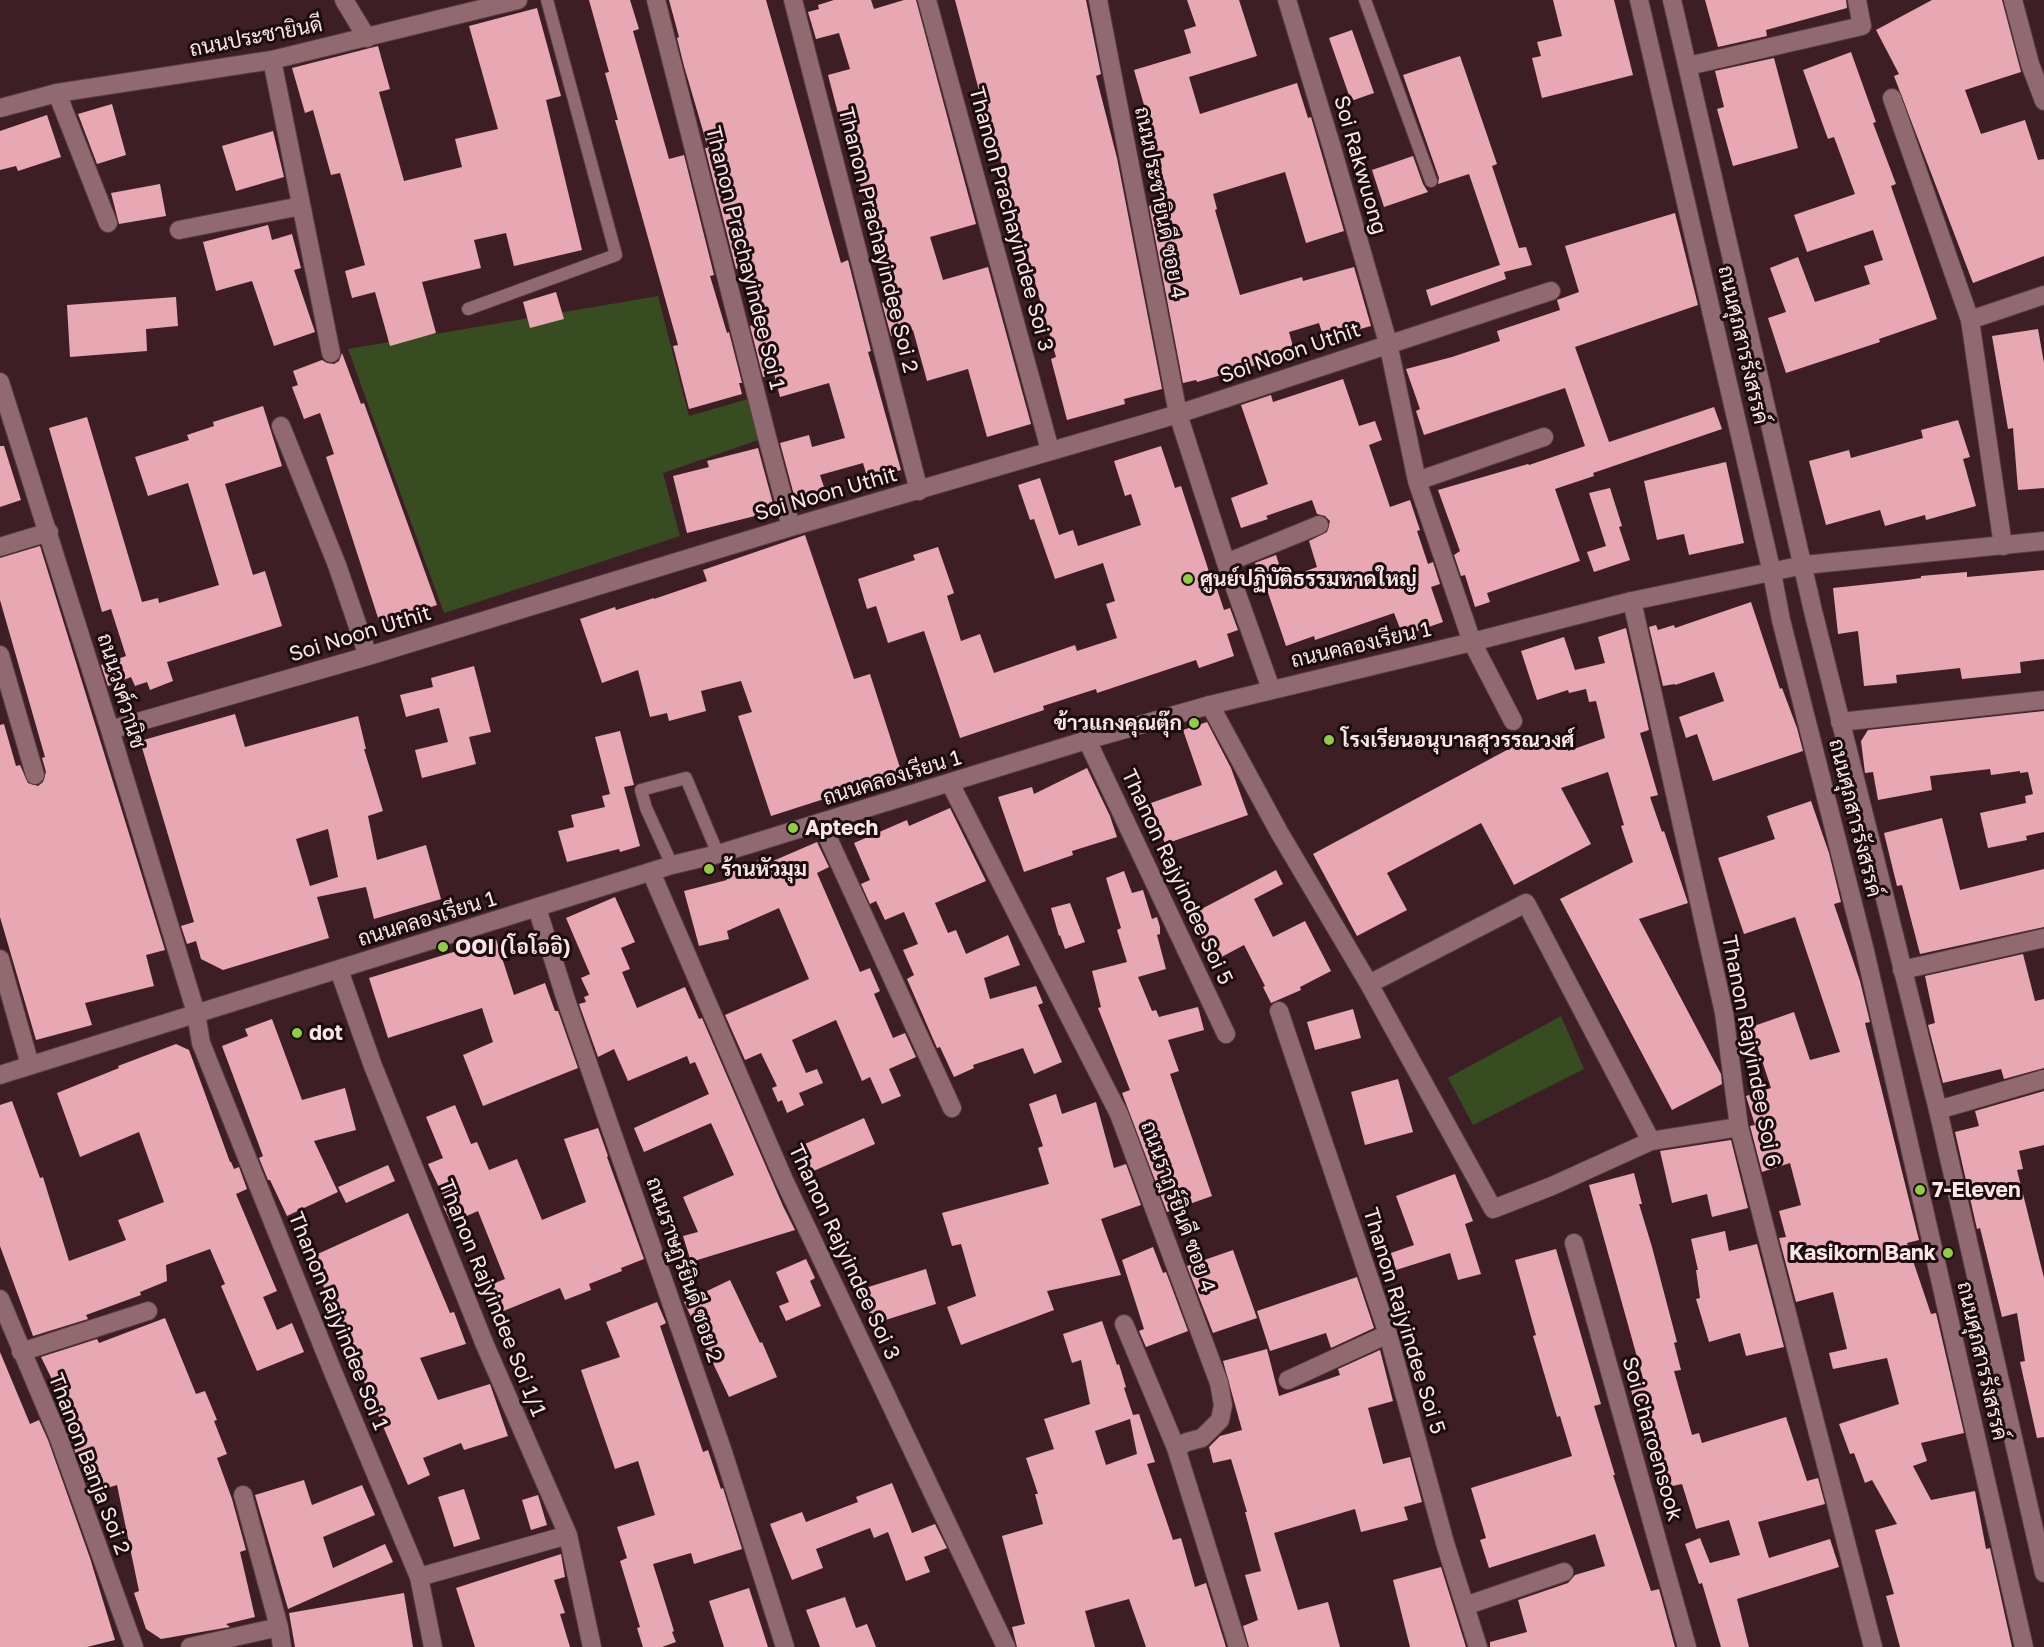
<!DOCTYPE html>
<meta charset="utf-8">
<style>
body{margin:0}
canvas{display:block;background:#3d1e24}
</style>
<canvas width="2044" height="1647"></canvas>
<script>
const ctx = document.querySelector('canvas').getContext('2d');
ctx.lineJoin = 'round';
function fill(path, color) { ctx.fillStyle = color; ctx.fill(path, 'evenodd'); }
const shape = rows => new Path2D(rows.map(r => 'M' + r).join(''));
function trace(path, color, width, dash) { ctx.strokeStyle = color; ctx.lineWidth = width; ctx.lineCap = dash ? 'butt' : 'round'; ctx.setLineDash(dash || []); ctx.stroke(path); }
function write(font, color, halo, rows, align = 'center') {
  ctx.font = font + ' "Golos Text",Sarabun,sans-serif'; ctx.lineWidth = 6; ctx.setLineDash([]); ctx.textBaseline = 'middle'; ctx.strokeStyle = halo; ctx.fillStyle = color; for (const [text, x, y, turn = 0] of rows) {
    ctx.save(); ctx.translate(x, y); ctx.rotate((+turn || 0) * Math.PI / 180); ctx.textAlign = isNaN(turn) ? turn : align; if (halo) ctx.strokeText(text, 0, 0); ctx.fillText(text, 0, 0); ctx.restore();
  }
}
const green = shape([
 [658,296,689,416,748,399,767,437,663,473,680,536,444,613,348,349],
 [1561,1016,1584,1069,1473,1125,1448,1078]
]);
const building = shape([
 [589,0,630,0,639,29,633,31,669,159,684,155,714,275,710,276,727,333,729,332,742,383,739,383,742,394,689,409,673,346,678,345,615,120,618,120,605,73,609,72],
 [669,0,766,0,841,263,848,260,871,351,868,352,901,470,868,480,863,463,820,475,825,490,795,499,780,443,809,435,812,447,845,438,829,383,780,397,774,374,763,377,750,326,757,324,741,268,736,269,705,148,708,148,684,66,677,38,679,37],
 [834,0,871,0,874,9,904,0,916,0,976,224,930,237,943,280,988,267,1031,424,987,437,968,369,927,381,913,330,891,336,882,303,893,300,842,121,840,121,828,75,850,69,839,33,816,39,808,12,819,9,818,5],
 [955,0,1086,0,1101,74,1096,76,1117,158,1162,389,1124,399,1125,404,1067,420,1051,359,1056,357,987,112,985,113],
 [1187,0,1239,0,1257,56,1189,77,1200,114,1297,83,1308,118,1311,117,1344,231,1306,243,1285,172,1213,194,1217,209,1215,210,1240,295,1302,277,1303,281,1354,267,1371,326,1324,339,1319,323,1289,332,1295,354,1197,382,1196,380,1183,383,1149,206,1166,201,1148,147,1150,146,1139,107,1144,105,1134,70,1191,53,1184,30,1196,26],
 [1553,0,1614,0,1633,75,1542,98,1532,58,1541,56,1537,42,1562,36],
 [1705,0,1846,0,1847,8,1766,30,1767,36,1718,47],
 [1932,0,2002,0,2021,72,1965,90,1981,134,2025,120,2038,160,2044,159,2044,256,1973,283,1894,76,1899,74,1876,30],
 [537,8,561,96,546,100,582,250,514,266,506,233,474,240,481,268,422,282,436,333,390,346,375,292,352,298,345,271,365,265,340,173,331,175,313,110,305,113,292,68,378,46,390,89,379,92,404,181,462,167,455,139,498,129,469,26],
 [1352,30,1374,93,1351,101,1329,38],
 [1851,52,1876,122,1873,123,1896,184,1891,186,1937,319,1879,339,1880,342,1786,373,1768,318,1786,312,1770,268,1798,257,1815,302,1870,284,1864,266,1883,260,1873,230,1807,252,1794,215,1855,194,1834,137,1828,139,1803,70],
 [1460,56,1497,164,1492,166,1519,248,1526,247,1532,265,1504,272,1506,279,1431,306,1426,290,1500,265,1469,174,1438,184,1439,178,1403,75],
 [1774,58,1798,148,1733,166,1717,109,1724,107,1715,71],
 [112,104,126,155,97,164,78,114],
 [47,115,61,157,18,171,16,166,0,170,0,131],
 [273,131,284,177,236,191,222,146],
 [1413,156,1423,184,1428,192,1384,207,1372,170],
 [160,184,166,216,119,224,111,193],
 [1675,213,1698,305,1575,347,1609,442,1714,407,1722,429,1593,473,1594,476,1555,489,1580,561,1487,593,1490,602,1475,607,1465,575,1461,576,1454,555,1460,551,1438,490,1528,464,1529,465,1585,446,1565,388,1424,435,1416,411,1420,409,1406,369,1452,357,1500,341,1497,331,1560,310,1557,300,1579,292,1565,246],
 [268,225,272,240,292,234,301,268,294,270,315,332,274,346,252,281,216,291,203,242],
 [556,292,564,319,530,328,523,302],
 [176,297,178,326,146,329,147,351,70,357,67,305],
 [2038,329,2044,363,2044,488,2018,490,2013,428,2008,429,1992,336],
 [342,353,361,404,364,403,437,605,380,624,326,457,334,454,320,413,304,419,292,387,298,385,293,371,322,360,327,363,334,364,339,361],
 [1343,379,1359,426,1375,421,1382,440,1369,445,1390,507,1410,500,1420,530,1417,531,1428,564,1433,562,1440,584,1431,587,1443,622,1403,636,1394,613,1315,640,1314,636,1286,646,1262,575,1259,576,1255,563,1276,555,1284,579,1317,567,1309,541,1327,532,1330,521,1325,516,1317,514,1312,500,1266,516,1268,519,1241,528,1231,498,1268,484,1241,405,1271,395,1273,402],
 [263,406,282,466,225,484,253,575,265,571,282,626,167,662,173,681,150,690,147,682,135,686,131,677,108,686,101,665,126,656,111,609,102,612,49,428,87,417,142,602,158,598,159,603,219,585,188,483,148,496,135,457,189,440,187,435,214,426,213,422],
 [1958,420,1970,457,1963,459,1976,506,1926,520,1925,515,1885,526,1880,510,1826,525,1809,461,1849,450,1851,458,1923,438,1921,430],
 [0,446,4,446,21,500,0,507],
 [1161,446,1175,488,1181,486,1214,587,1216,586,1224,610,1230,608,1238,630,1227,634,1234,656,1199,668,1196,660,1097,693,1096,689,1043,706,1044,710,960,738,924,631,888,643,876,606,867,609,858,579,915,560,913,555,938,547,954,593,947,596,961,641,980,634,994,673,1075,645,1077,651,1117,638,1106,604,1115,601,1103,563,1055,579,1034,519,1030,520,1018,485,1040,478,1059,535,1073,530,1078,546,1141,525,1131,494,1125,496,1114,461],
 [758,448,775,511,687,533,673,476,709,467,707,461],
 [1726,462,1744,543,1689,555,1684,534,1657,540,1644,481],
 [1610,488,1622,526,1619,527,1630,560,1594,572,1587,552,1606,546,1589,493],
 [805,535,854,679,870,674,902,774,771,816,738,716,752,712,741,681,701,691,706,711,669,721,667,713,650,717,638,670,602,683,580,619,615,607,616,610,654,598,654,599,707,581,703,570],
 [40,546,165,950,146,955,154,986,85,1003,92,1025,36,1040,0,917,0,725,4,724,16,766,20,765,28,783,38,786,43,782,46,772,42,758,45,757,0,600,0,558],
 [2044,570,2044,659,2020,662,2021,673,1962,679,1960,668,1896,675,1897,683,1864,686,1858,631,1838,634,1833,588,1907,580,1921,578,1921,576,1967,572,1967,577],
 [1751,602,1780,689,1782,688,1797,728,1803,751,1713,781,1697,734,1686,738,1679,717,1724,701,1714,672,1675,685,1675,684,1663,686,1649,627,1656,625,1658,630,1674,625,1675,628],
 [1626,628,1649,730,1640,733,1658,795,1650,797,1662,832,1664,831,1688,903,1639,919,1721,1074,1722,1084,1672,1110,1560,899,1633,862,1621,826,1624,825,1608,772,1561,788,1591,844,1514,885,1481,823,1387,873,1407,910,1357,936,1313,854,1533,736,1540,749,1565,740,1568,751,1605,738,1596,701,1589,702,1586,689,1569,693,1568,690,1537,700,1521,651,1564,637,1575,670,1605,663,1598,637],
 [474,666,491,732,469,737,476,764,422,778,415,750,448,742,439,708,406,717,400,695,433,687,431,678],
 [2044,711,2044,832,2026,836,2027,840,1988,848,1980,813,2026,803,2025,796,2033,794,2028,772,2020,773,2020,771,1991,775,1990,769,1930,776,1932,790,1878,800,1873,772,1865,773,1861,741,1868,730],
 [235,714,245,747,358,716,366,749,364,749,383,811,368,816,377,860,426,845,441,899,374,919,366,887,317,897,329,938,223,970,201,959,196,941,187,944,181,926,194,922,140,741],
 [328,829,338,877,310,886,296,839],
 [1207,722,1231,768,1248,815,1165,844,1151,803,1202,785,1183,730],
 [620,731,634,785,624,787,640,846,620,852,619,849,567,862,558,831,574,827,571,815,605,807,602,796,610,794,595,737],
 [1087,768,1110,816,1117,837,1072,851,1073,855,1024,872,998,797,1032,787,1034,794],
 [1811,801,1829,853,1841,902,1834,904,1860,981,1870,1022,1865,1023,1919,1240,1907,1243,1931,1314,1936,1313,1964,1433,1921,1443,1927,1461,1913,1466,1931,1500,1975,1491,1986,1549,1990,1548,2012,1647,1900,1647,1886,1596,1894,1594,1875,1530,1897,1524,1872,1480,1865,1483,1854,1453,1850,1454,1839,1424,1899,1404,1887,1358,1833,1369,1829,1353,1847,1349,1833,1292,1796,1302,1779,1238,1786,1237,1779,1211,1801,1205,1790,1163,1762,1172,1750,1126,1755,1125,1746,1096,1771,1088,1751,1027,1794,1012,1810,1060,1840,1052,1795,917,1744,934,1718,858,1775,839,1767,816],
 [950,808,986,881,935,903,948,933,956,930,966,954,1008,935,1020,965,984,978,990,999,1036,986,1043,1003,1038,1005,1062,1062,1034,1074,1023,1048,973,1065,974,1068,954,1077,940,1047,937,1048,907,979,914,975,903,950,918,944,904,912,885,920,876,901,870,904,861,884,870,880,854,843,907,820,909,826],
 [1942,818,1960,890,2044,869,2044,927,1920,954,1902,885,1897,886,1884,833],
 [817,842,829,867,817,873,860,972,870,968,880,991,874,994,893,1038,905,1033,916,1057,889,1069,901,1096,882,1104,870,1077,862,1081,836,1020,792,1040,806,1073,817,1069,823,1083,799,1093,804,1105,787,1113,782,1100,778,1102,772,1088,777,1086,761,1053,745,1060,725,1015,809,979,779,908,727,931,729,939,699,946,684,891,727,880,725,875,752,863,763,858,766,864],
 [1276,870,1283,884,1254,899,1273,937,1305,921,1331,971,1300,987,1301,990,1271,1003,1263,987,1265,986,1244,945,1214,961,1190,915],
 [1124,871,1132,893,1143,890,1152,919,1157,917,1160,927,1160,934,1157,935,1166,969,1138,977,1152,1011,1156,1010,1159,1017,1198,1007,1204,1030,1168,1040,1179,1071,1170,1074,1212,1196,1167,1212,1122,1093,1130,1090,1098,1008,1101,1007,1092,971,1127,962,1117,930,1121,928,1106,878],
 [615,897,635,942,621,948,630,969,622,972,637,1008,685,987,699,1019,702,1018,783,1206,795,1230,691,1262,683,1236,698,1232,683,1197,734,1175,711,1123,644,1152,634,1128,709,1094,695,1062,690,1064,687,1056,628,1081,614,1049,598,1057,579,1004,586,1002,584,997,589,995,581,978,590,974,566,918],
 [1070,903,1085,942,1065,949,1060,935,1059,936,1051,908],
 [496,939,514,995,545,983,555,1011,558,1011,578,1068,483,1106,463,1055,493,1042,482,1008,388,1038,369,978],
 [2023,954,2035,1001,2044,999,2044,1068,2004,1079,2001,1069,1943,1083,1928,1025,1935,1023,1925,976],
 [1353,1009,1361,1038,1315,1050,1307,1022],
 [272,1019,302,1100,345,1088,356,1130,314,1141,338,1192,287,1216,270,1180,268,1180,259,1158,263,1156,222,1046,248,1036,245,1029],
 [176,1044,189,1050,230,1162,231,1162,234,1169,239,1167,247,1189,236,1194,277,1291,263,1297,277,1330,292,1323,304,1352,257,1371,221,1286,225,1284,210,1249,166,1265,167,1281,140,1292,141,1295,86,1315,88,1319,33,1336,0,1246,0,1105,12,1101,40,1178,43,1177,69,1261,126,1240,118,1220,164,1202,139,1132,80,1157,57,1093,119,1068,118,1066],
 [1398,1079,1413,1132,1365,1145,1351,1092],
 [2044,1091,2044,1145,2019,1151,2023,1169,2017,1170,2044,1278,2044,1437,2037,1438,2020,1362,2025,1361,2017,1313,2002,1317,1980,1228,1977,1229,1955,1132,1979,1126,1975,1111],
 [1056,1094,1062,1114,1096,1102,1114,1168,1126,1164,1141,1205,1101,1219,1121,1275,1047,1291,1054,1310,961,1345,947,1307,976,1296,961,1244,952,1246,942,1213,1049,1184,1038,1148,1043,1146,1029,1104],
 [455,1105,471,1144,477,1142,489,1170,517,1159,542,1220,586,1202,564,1139,598,1128,608,1156,607,1157,644,1259,621,1268,622,1271,589,1284,591,1290,565,1300,560,1288,501,1312,490,1285,505,1279,478,1211,451,1223,443,1206,447,1204,428,1164,443,1158,426,1117],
 [864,1118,875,1144,809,1173,798,1147],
 [1731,1140,1748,1208,1712,1217,1707,1194,1672,1203,1660,1151],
 [388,1165,395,1181,346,1203,338,1187],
 [1634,1173,1642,1204,1639,1204,1652,1247,1677,1342,1674,1343,1681,1370,1674,1371,1692,1435,1699,1433,1702,1443,1786,1417,1807,1481,1818,1478,1825,1504,1758,1522,1769,1558,1830,1539,1839,1567,1737,1599,1749,1647,1721,1647,1702,1583,1699,1584,1685,1544,1700,1538,1710,1563,1740,1555,1729,1520,1696,1529,1682,1484,1658,1489,1630,1386,1644,1382,1589,1185],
 [1455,1174,1473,1221,1465,1224,1481,1274,1458,1280,1450,1253,1396,1270,1391,1253,1414,1245,1396,1196],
 [408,1213,450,1313,454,1312,466,1344,420,1358,438,1400,490,1384,508,1436,464,1450,461,1443,423,1458,430,1475,408,1485,311,1257],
 [1725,1231,1729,1251,1757,1244,1784,1347,1746,1356,1740,1333,1709,1342,1696,1299,1700,1298,1696,1270,1698,1270,1691,1239],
 [1153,1247,1163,1273,1166,1272,1188,1331,1146,1347,1139,1331,1144,1329,1122,1260],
 [1556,1249,1601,1404,1594,1406,1615,1475,1613,1475,1651,1591,1659,1589,1675,1647,1490,1647,1490,1642,1527,1632,1518,1600,1568,1583,1575,1575,1605,1566,1595,1534,1489,1568,1480,1540,1486,1538,1471,1488,1572,1456,1560,1416,1557,1417,1533,1336,1536,1335,1515,1260],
 [1233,1250,1257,1318,1213,1333,1187,1266],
 [806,1259,815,1278,810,1281,821,1306,786,1321,779,1306,789,1302,776,1272],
 [926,1269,936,1304,873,1324,862,1289],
 [1357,1277,1374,1328,1331,1348,1326,1333,1270,1351,1257,1311],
 [730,1280,760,1343,762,1342,777,1377,729,1397,684,1302],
 [657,1302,666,1323,660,1326,703,1452,708,1450,721,1489,723,1488,742,1549,694,1564,691,1553,653,1564,674,1631,672,1632,676,1642,662,1647,643,1647,637,1628,640,1627,620,1561,627,1558,617,1527,655,1515,638,1461,615,1469,581,1370,620,1357,606,1322],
 [165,1318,196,1394,205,1391,217,1420,214,1421,227,1454,217,1458,232,1499,246,1550,240,1552,255,1617,226,1624,230,1627,161,1639,146,1629,134,1593,139,1591,117,1485,91,1493,60,1412,67,1410,41,1357,97,1339,99,1343],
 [1102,1321,1117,1365,1119,1364,1126,1387,1124,1388,1133,1415,1139,1414,1155,1462,1147,1464,1173,1540,1181,1538,1195,1587,1206,1583,1226,1647,1146,1647,1129,1599,1085,1611,1095,1647,1017,1647,1012,1627,1025,1624,1002,1536,1043,1524,1035,1494,1038,1494,1026,1458,1054,1449,1044,1419,1090,1404,1081,1360,1072,1363,1063,1334],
 [1130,1419,1137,1454,1106,1465,1095,1431],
 [1267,1349,1279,1396,1340,1375,1338,1369,1380,1350,1393,1401,1368,1408,1383,1464,1410,1457,1422,1502,1404,1507,1408,1520,1361,1532,1355,1509,1274,1533,1298,1610,1328,1602,1340,1647,1249,1647,1243,1626,1258,1620,1245,1575,1261,1571,1245,1512,1247,1512,1231,1459,1213,1463,1209,1447,1220,1436,1242,1430,1223,1361],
 [0,1352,30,1424,39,1420,48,1440,90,1558,115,1640,87,1647,0,1647],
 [304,1480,312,1505,362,1485,375,1515,323,1537,333,1568,385,1544,393,1562,288,1609,255,1495],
 [892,1483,912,1533,935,1524,947,1548,924,1557,930,1572,906,1581,888,1532,874,1538,870,1528,816,1549,823,1568,792,1580,770,1524,802,1512,806,1522,858,1502,856,1497],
 [464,1489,480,1539,454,1547,438,1497],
 [538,1495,547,1525,531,1530,522,1500],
 [561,1554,565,1577,554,1580,565,1613,560,1614,570,1647,475,1647,456,1588],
 [1441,1567,1466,1647,1410,1647,1393,1580],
 [749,1588,768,1647,724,1647,709,1601],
 [404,1593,413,1647,295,1647,289,1613],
 [845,1597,856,1628,867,1624,876,1647,820,1647,806,1610]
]);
const lane = shape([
 [1365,0,1431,181],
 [468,309,616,255,547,0],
 [672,865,646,808,641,790,686,778,718,854]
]);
const street = shape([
 [344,0,367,38],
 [656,0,767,437,791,527],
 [793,0,919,491],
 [927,0,1050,450],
 [1098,0,1178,414,1226,563,1271,689],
 [1287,0,1332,148,1388,343,1417,481,1472,642,1513,721],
 [2013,0,2030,64,2044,101],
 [272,60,331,353],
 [1688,66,1862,26,1857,0],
 [57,93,108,223],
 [1892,98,1970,320,2003,546],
 [179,230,301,206],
 [1970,320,2044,295],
 [0,382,110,730,196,1013],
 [281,426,337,565,368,656],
 [1417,481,1544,437],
 [0,547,49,532],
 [1226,563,1319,525],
 [1632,601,1724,1013,1739,1127,1873,1647],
 [0,655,35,775],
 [1210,705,1279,832,1369,984,1493,1209,1552,1186,1651,1141,1739,1127],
 [1840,722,2044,700],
 [110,730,368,656,791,527,1178,414,1551,291],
 [1087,740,1226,1034],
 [950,783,1119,1114,1219,1383,1223,1405,1220,1420,1202,1438,1187,1442,1176,1448,1238,1647],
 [821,823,952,1108],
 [651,872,784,1180,1006,1647],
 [537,908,567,1003,723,1452,785,1647],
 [0,959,30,1065],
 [339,970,373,1066,485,1345,568,1535,592,1647],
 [1902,970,2044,938],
 [1369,984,1526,903,1651,1141],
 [1279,1011,1388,1334,1445,1543,1478,1647],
 [1938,1110,2044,1079],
 [1574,1243,1687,1647],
 [0,1299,58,1436,134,1647],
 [1124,1324,1176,1448],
 [21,1352,148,1311],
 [1288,1380,1388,1334],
 [243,1495,279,1627,282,1647],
 [419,1577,568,1535],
 [1465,1606,1564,1572],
 [190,1647,279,1627]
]);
const secondary = shape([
 [1639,0,1772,573,1781,620,1865,951,2024,1647],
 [1672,0,1813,611,1938,1110,2044,1573],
 [0,108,57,93,272,60,518,0],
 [196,1013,201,1043,333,1372,419,1577,433,1647],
 [0,1075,672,865,718,854,1087,740,1210,705,1472,642,1632,601,1804,565,2044,541]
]);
const markers = [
 [1188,579,6,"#8fcd42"],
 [1194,723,6,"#8fcd42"],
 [1329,740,6,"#8fcd42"],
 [793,828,6,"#8fcd42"],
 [709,869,6,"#8fcd42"],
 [443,947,6,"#8fcd42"],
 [297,1033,6,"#8fcd42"],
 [1920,1190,6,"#8fcd42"],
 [1948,1253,6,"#8fcd42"]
];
const streetNames = [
 ["ถนนประชายินดี",256,37,-11],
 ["Soi Rakwuong",1360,165,74],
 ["ถนนประชายินดี ซอย 4",1160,203,79],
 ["Thanon Prachayindee Soi 3",1011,219,75],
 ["Thanon Prachayindee Soi 2",878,240,76],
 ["Thanon Prachayindee Soi 1",745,258,76],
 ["ถนนศุภสารรังสรรค์",1743,345,77],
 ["Soi Noon Uthit",1290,353,-19],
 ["Soi Noon Uthit",826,494,-16],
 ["Soi Noon Uthit",360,634,-17],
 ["ถนนคลองเรียน 1",1361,645,-13],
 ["ถนนวงศ์วานิช",121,691,73],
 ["ถนนคลองเรียน 1",892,778,-17],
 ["ถนนศุภสารรังสรรค์",1855,818,76],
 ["Thanon Rajyindee Soi 5",1177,877,65],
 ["ถนนคลองเรียน 1",427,919,-17],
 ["Thanon Rajyindee Soi 6",1751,1051,79],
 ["ถนนราฎร์ยินดี ซอย 4",1178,1207,70],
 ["Thanon Rajyindee Soi 3",844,1252,65],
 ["ถนนราษฏร์ยินดี ซอย 2",684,1270,71],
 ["Thanon Rajyindee Soi 1/1",492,1298,68],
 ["Thanon Rajyindee Soi 1",338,1321,68],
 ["Thanon Rajyindee Soi 5",1404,1321,73],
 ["ถนนศุภสารรังสรรค์",1982,1361,77],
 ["Soi Charoensook",1652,1439,74],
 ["Thanon Banja Soi 2",89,1464,69]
];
const poiNames = [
 ["ศูนย์ปฏิบัติธรรมหาดใหญ่",1200,579],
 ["ข้าวแกงคุณตุ๊ก",1182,723,"right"],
 ["โรงเรียนอนุบาลสุวรรณวงศ์",1341,740],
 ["Aptech",805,828],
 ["ร้านหัวมุม",721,869],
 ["OOI (โอโออิ)",455,947],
 ["dot",309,1033],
 ["7-Eleven",1932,1190],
 ["Kasikorn Bank",1936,1253,"right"]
];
fill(green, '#374c21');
fill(building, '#e8a8b3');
trace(lane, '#563c42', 14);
trace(street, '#563c42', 20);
trace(secondary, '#563c42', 20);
trace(lane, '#906a70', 12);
trace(street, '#906a70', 18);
trace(secondary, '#906a70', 18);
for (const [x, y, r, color] of markers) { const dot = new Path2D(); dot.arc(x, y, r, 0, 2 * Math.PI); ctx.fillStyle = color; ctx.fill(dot); trace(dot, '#1b0d0f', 2); }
write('21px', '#fbe5e8', '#1b0d0f', streetNames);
write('bold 21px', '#fbe5e8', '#1b0d0f', poiNames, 'left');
</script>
